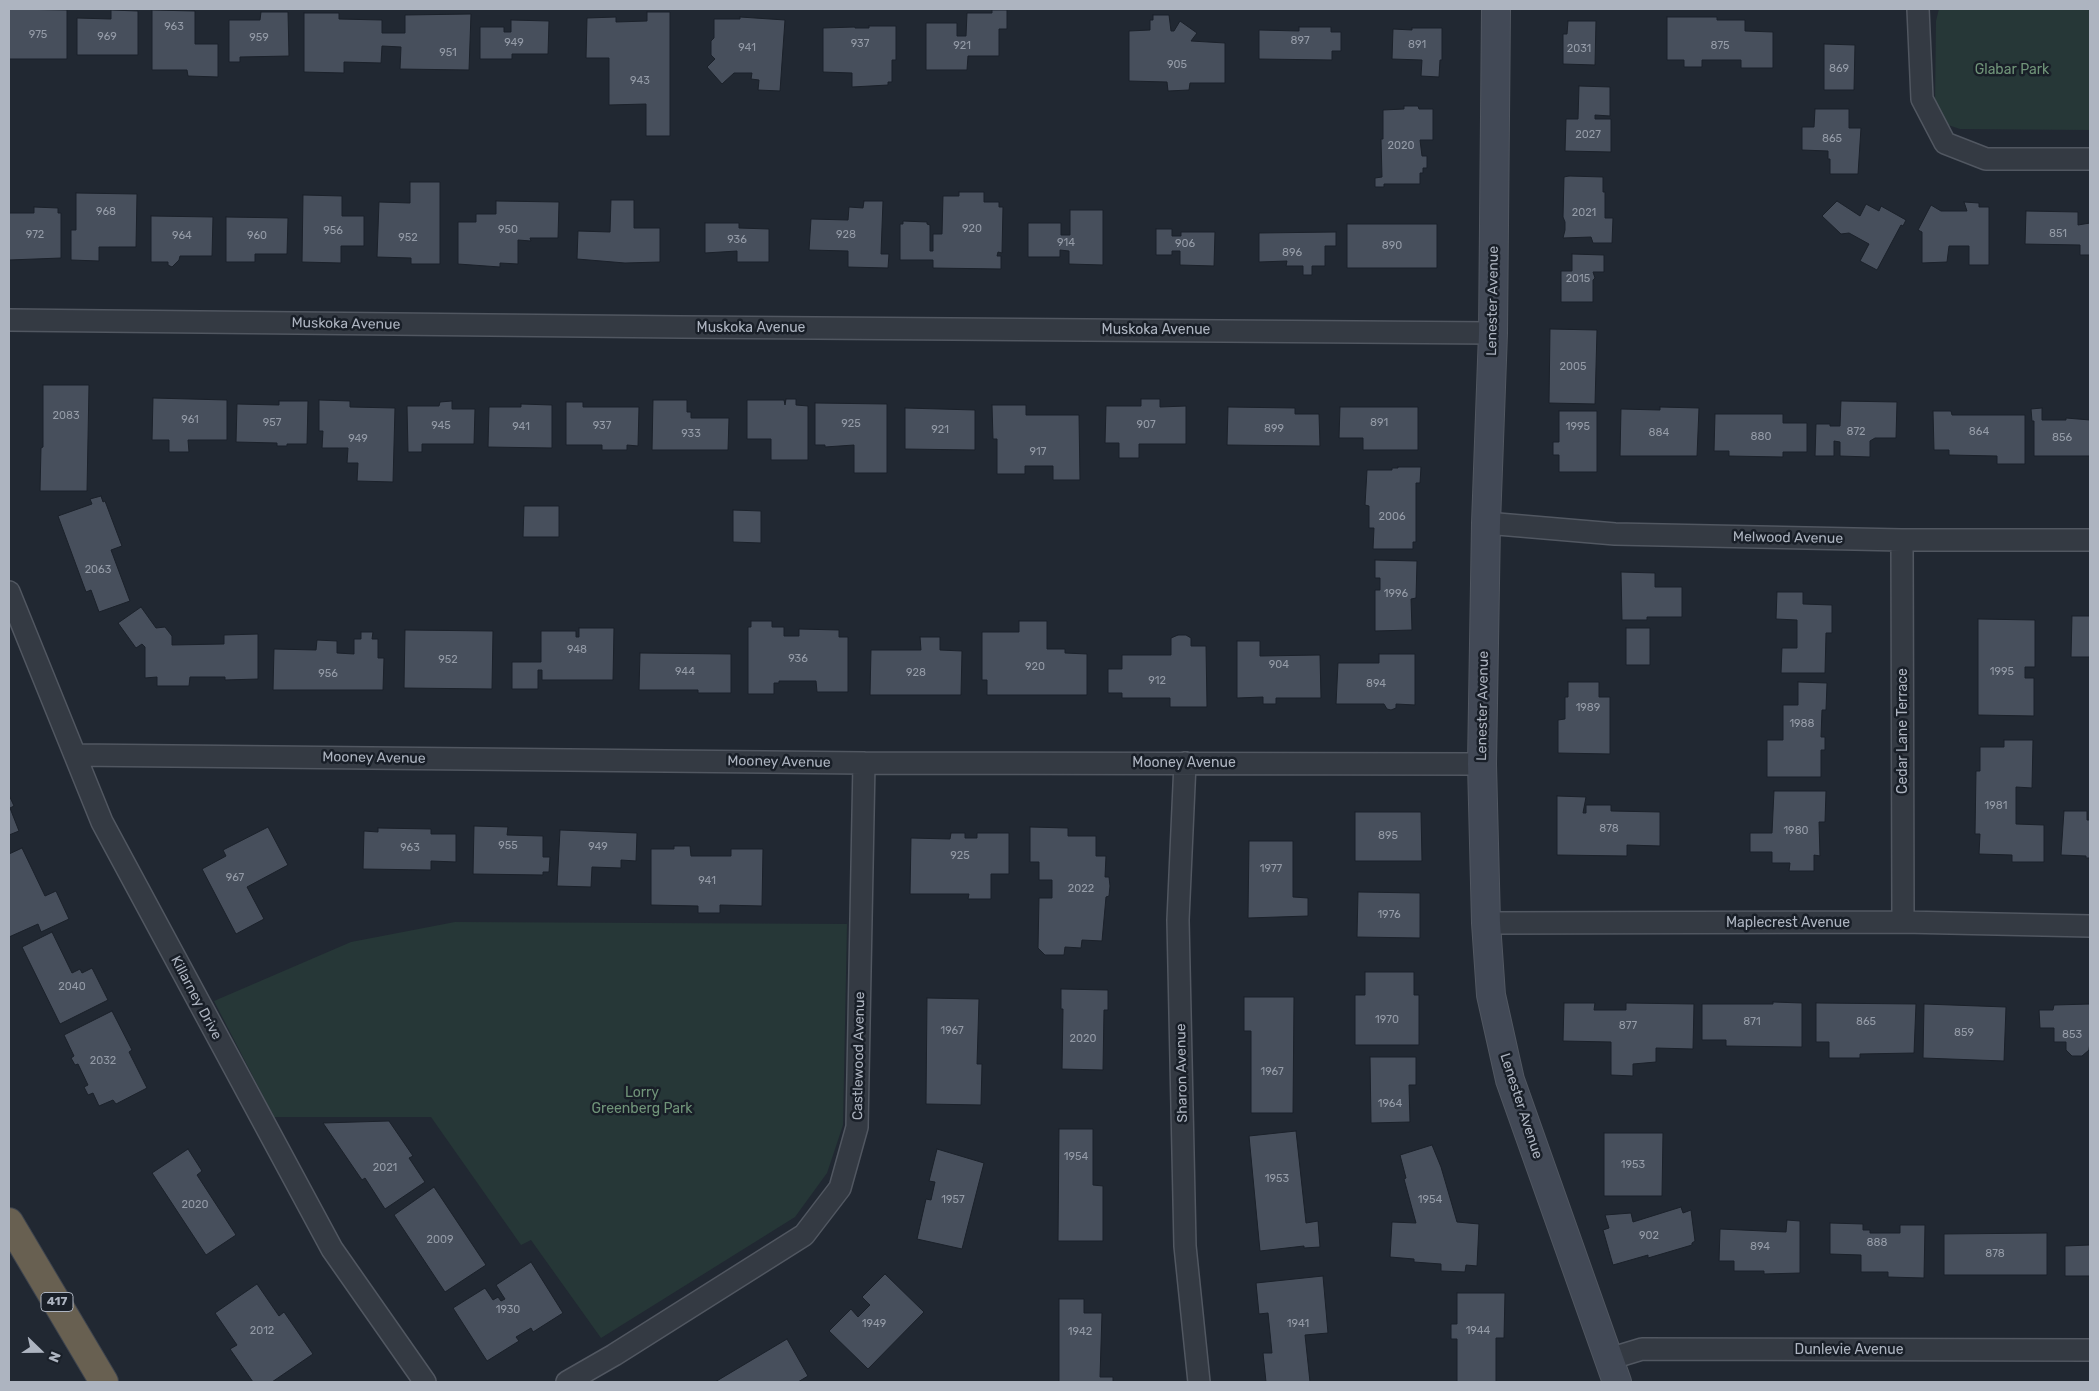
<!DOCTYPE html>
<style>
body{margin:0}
#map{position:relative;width:2099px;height:1391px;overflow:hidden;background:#212832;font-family:Rubik,sans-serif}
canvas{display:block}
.frame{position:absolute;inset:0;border:10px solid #adb4c0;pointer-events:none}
.north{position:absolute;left:15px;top:1326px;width:50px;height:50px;-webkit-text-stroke:4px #191f28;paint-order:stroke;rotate:112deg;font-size:14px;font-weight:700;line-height:20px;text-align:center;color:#adb4c0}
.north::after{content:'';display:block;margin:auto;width:18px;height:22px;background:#adb4c0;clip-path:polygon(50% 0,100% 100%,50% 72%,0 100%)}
</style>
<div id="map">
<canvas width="2099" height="1391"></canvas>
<div class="frame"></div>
<div class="north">N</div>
</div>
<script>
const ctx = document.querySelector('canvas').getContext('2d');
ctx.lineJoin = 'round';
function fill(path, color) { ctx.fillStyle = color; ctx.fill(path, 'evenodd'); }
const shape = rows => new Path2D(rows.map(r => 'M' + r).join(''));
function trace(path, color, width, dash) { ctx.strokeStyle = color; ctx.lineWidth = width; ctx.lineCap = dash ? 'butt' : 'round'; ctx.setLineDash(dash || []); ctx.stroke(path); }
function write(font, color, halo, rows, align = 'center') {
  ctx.font = font + ' Rubik,sans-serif'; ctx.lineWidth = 5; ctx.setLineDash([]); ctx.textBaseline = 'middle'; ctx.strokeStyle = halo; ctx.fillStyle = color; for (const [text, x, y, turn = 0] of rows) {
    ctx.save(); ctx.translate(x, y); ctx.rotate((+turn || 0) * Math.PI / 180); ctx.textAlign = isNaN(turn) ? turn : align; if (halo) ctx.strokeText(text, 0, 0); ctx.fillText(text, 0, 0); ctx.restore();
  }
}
const green = shape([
 [1939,9,2090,9,2090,130,1960,129,1945,124,1935,104,1936,21],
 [455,922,847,924,843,1125,827,1173,795,1217,601,1338,531,1240,521,1245,431,1117,274,1117,214,1001,351,942]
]);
const building = shape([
 [9,9,67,10,67,59,9,59,9,9],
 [111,10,138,11,138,55,77,55,77,18,111,19,111,10],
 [152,10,195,11,195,44,218,44,218,77,188,76,187,70,152,70,152,10],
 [992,10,1007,10,1007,29,999,29,999,56,968,56,967,70,926,70,926,23,957,23,957,36,966,36,967,13,992,13,992,10],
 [261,12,288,12,289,56,240,57,240,62,229,62,229,20,260,20,261,12],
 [647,12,670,12,670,136,646,136,646,104,609,105,609,58,586,58,587,18,616,17,616,22,647,21,647,12],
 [304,13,339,13,339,19,382,20,382,33,405,33,405,15,471,14,469,70,400,69,401,47,382,46,381,63,344,62,344,73,304,72,304,13],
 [1153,15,1169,15,1171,31,1174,31,1180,21,1197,33,1191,41,1225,43,1225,83,1190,83,1189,90,1168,91,1167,82,1129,81,1129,31,1150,30,1150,20,1153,20,1153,15],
 [740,17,785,20,780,91,758,90,759,80,751,79,752,73,734,73,722,84,707,67,715,59,711,55,711,41,714,38,714,19,740,19,740,17],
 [1667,17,1717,17,1717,20,1745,20,1745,31,1773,32,1773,68,1741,68,1741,60,1702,60,1702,67,1684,67,1684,60,1667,60,1667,17],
 [511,20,549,21,548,54,512,54,512,59,480,59,480,27,504,27,504,32,511,32,511,20],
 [1568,21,1596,21,1595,65,1563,64,1563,34,1567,34,1568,21],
 [869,26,896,26,896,60,892,60,892,82,888,82,888,85,852,87,852,73,823,72,823,28,855,27,855,28,869,28,869,26],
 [1299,27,1331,27,1331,32,1341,32,1341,51,1332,51,1332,60,1259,59,1259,30,1299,31,1299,27],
 [1412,28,1442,28,1442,60,1440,60,1439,77,1421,76,1422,60,1392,59,1393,29,1412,30,1412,28],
 [1824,44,1855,45,1854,90,1824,90,1824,44],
 [1579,86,1610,87,1610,116,1595,115,1595,119,1611,119,1611,152,1565,151,1566,119,1578,119,1579,86],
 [1404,106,1418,106,1419,109,1433,109,1433,140,1420,140,1422,156,1427,156,1427,168,1423,168,1423,173,1420,173,1420,184,1384,184,1384,187,1375,187,1375,178,1382,177,1381,139,1383,139,1383,110,1404,109,1404,106],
 [1815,109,1849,109,1849,128,1861,128,1858,174,1830,174,1830,159,1828,159,1828,151,1802,150,1802,127,1814,127,1815,109],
 [1569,176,1603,177,1603,192,1605,192,1605,218,1613,218,1612,243,1593,243,1591,237,1563,238,1565,230,1565,222,1563,217,1564,177,1569,176],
 [410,182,440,182,440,264,411,264,411,258,377,257,379,202,410,203,410,182],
 [959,192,984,192,984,202,999,202,999,207,1003,207,1002,253,998,252,997,256,1001,256,1001,269,933,268,933,260,900,260,900,224,903,224,903,221,927,222,927,224,930,225,930,251,933,251,933,234,942,234,943,196,959,196,959,192],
 [76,193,137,194,136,247,99,247,99,261,71,260,71,230,76,230,76,193],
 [303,195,342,196,342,216,364,216,364,246,341,246,341,263,302,262,303,195],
 [611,200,634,200,634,228,660,228,660,262,625,263,577,259,578,231,610,232,611,200],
 [496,201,559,202,558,238,530,238,531,241,518,240,518,264,500,263,500,267,458,264,458,222,476,222,476,214,496,214,496,201],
 [864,201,883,201,881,254,889,254,888,268,848,267,848,251,809,250,811,219,848,220,849,207,863,208,864,201],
 [1837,201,1860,216,1866,204,1879,211,1881,206,1906,220,1903,226,1901,225,1877,270,1860,261,1869,244,1849,233,1841,234,1822,216,1837,201],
 [1964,202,1979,203,1979,207,1989,207,1989,265,1969,265,1969,246,1949,246,1947,262,1922,263,1922,232,1918,230,1931,205,1941,211,1967,211,1964,202],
 [34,207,58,208,58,213,61,213,61,258,9,260,9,213,34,213,34,207],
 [1070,210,1103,210,1103,265,1069,264,1069,251,1060,250,1060,257,1028,257,1028,223,1061,223,1061,235,1070,235,1070,210],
 [2026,211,2078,212,2078,225,2090,223,2090,255,2080,255,2080,245,2025,244,2026,211],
 [151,216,213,217,212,256,180,256,179,260,172,267,168,265,168,262,151,262,151,216],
 [226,217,288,218,287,254,255,254,255,262,226,262,226,217],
 [705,223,739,223,739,228,769,229,769,262,737,262,737,251,705,253,705,223],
 [1347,224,1437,224,1437,268,1347,268,1347,224],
 [1156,229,1172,229,1172,236,1181,236,1181,232,1215,232,1214,266,1180,265,1180,251,1172,251,1172,255,1156,255,1156,229],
 [1336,232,1336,246,1325,246,1325,266,1312,266,1312,275,1303,275,1303,266,1286,266,1287,261,1259,262,1259,233,1336,232],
 [1572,254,1604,255,1604,272,1593,272,1595,278,1593,280,1593,302,1561,302,1561,271,1572,271,1572,254],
 [1550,329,1597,330,1595,404,1549,403,1550,329],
 [43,385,89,385,87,491,40,491,41,448,43,447,43,385],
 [153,398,227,400,227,440,188,440,189,452,169,452,169,440,152,440,153,398],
 [786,399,796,399,796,405,808,406,808,460,771,460,771,439,747,439,747,400,784,400,785,405,786,399],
 [1141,399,1160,399,1160,407,1186,406,1186,444,1139,444,1139,458,1119,458,1119,443,1105,443,1106,406,1141,406,1141,399],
 [319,400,350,401,350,407,395,408,393,482,357,481,358,463,347,463,348,448,322,448,323,431,319,431,319,400],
 [653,400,687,400,687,412,691,412,691,418,729,418,728,450,652,450,653,400],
 [279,401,308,401,307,444,287,444,287,446,277,446,277,443,236,442,237,404,279,405,279,401],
 [452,401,452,409,475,409,474,444,422,444,422,452,408,452,407,406,439,406,440,402,452,401],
 [1841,401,1897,402,1896,438,1875,438,1870,441,1870,457,1840,456,1840,442,1834,441,1834,456,1815,456,1816,424,1830,424,1830,426,1840,426,1841,401],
 [566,402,583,402,583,407,639,407,638,446,627,445,627,450,602,450,602,445,566,445,566,402],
 [815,403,887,404,887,473,854,473,854,445,825,447,825,445,815,445,815,403],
 [521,404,552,405,552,448,488,447,489,407,521,407,521,404],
 [992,405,1026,405,1026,415,1079,415,1080,480,1053,480,1053,466,1025,466,1025,474,997,474,997,439,993,439,992,405],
 [1228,407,1295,408,1295,414,1319,414,1320,446,1227,445,1228,407],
 [1340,407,1418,407,1418,450,1363,450,1363,438,1339,438,1340,407],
 [1660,407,1699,408,1697,456,1620,456,1621,409,1660,410,1660,407],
 [905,408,975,410,975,450,905,449,905,408],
 [2042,408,2042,420,2066,420,2066,418,2090,420,2090,456,2034,456,2034,421,2032,421,2031,409,2042,408],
 [1559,411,1597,411,1597,472,1559,472,1559,455,1553,455,1553,442,1559,442,1559,411],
 [1933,411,1951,411,1952,415,2025,415,2025,464,1997,464,1997,456,1949,455,1949,450,1934,450,1933,411],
 [1715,414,1783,414,1783,423,1807,423,1807,452,1783,452,1783,457,1729,456,1729,451,1714,451,1715,414],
 [1398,467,1421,467,1420,483,1416,483,1416,542,1413,542,1413,549,1373,549,1374,528,1369,528,1369,506,1365,505,1367,470,1392,470,1392,468,1398,468,1398,467],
 [101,496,103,502,105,501,122,546,111,550,130,601,99,612,91,590,86,592,58,516,92,504,90,499,101,496],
 [524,506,559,506,559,537,523,537,524,506],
 [733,510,761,511,761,543,733,542,733,510],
 [1375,560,1417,561,1416,598,1411,599,1412,630,1375,631,1375,590,1380,590,1380,578,1375,578,1375,560],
 [1621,572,1655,573,1655,587,1682,587,1682,617,1647,617,1647,620,1622,620,1621,572],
 [1777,592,1803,592,1803,604,1832,605,1832,633,1826,633,1825,673,1781,673,1782,648,1797,648,1797,620,1776,619,1777,592],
 [141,607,156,628,165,627,172,636,172,645,224,644,224,635,258,634,258,679,225,680,225,677,190,677,189,686,157,686,157,677,145,678,145,647,142,644,136,648,118,623,141,607],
 [2072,616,2090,616,2090,657,2071,657,2072,616],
 [1978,619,2035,620,2035,667,2025,667,2025,678,2034,678,2034,716,1978,715,1978,619],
 [751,621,772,621,772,627,784,627,784,636,799,636,799,629,839,630,839,637,848,637,848,692,817,692,816,681,779,681,779,683,774,683,774,694,748,694,748,627,751,627,751,621],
 [1019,621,1047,621,1047,649,1065,649,1065,653,1087,654,1087,695,987,695,987,680,982,680,982,632,1019,632,1019,621],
 [579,628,614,628,613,680,542,680,542,670,538,670,538,689,512,689,512,662,541,662,541,631,576,631,576,637,579,637,579,628],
 [1626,628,1650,628,1650,665,1626,665,1626,628],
 [405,630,493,631,492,689,404,688,405,630],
 [361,632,373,632,372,639,378,639,378,658,384,658,383,690,273,690,274,649,316,650,317,640,337,641,337,653,354,654,354,639,361,639,361,632],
 [1178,635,1186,635,1191,638,1191,646,1206,646,1207,707,1170,707,1170,698,1122,698,1122,693,1108,693,1108,669,1122,669,1122,655,1171,655,1171,638,1178,635],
 [920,637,940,637,940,650,962,651,961,695,870,695,871,650,921,650,920,637],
 [1237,641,1260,641,1260,656,1320,655,1321,698,1276,698,1276,704,1263,704,1263,697,1237,698,1237,641],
 [640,653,731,654,731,693,698,693,698,690,639,690,640,653],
 [1379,654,1415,654,1415,705,1396,704,1396,708,1391,710,1387,709,1384,704,1336,704,1338,663,1379,663,1379,654],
 [1568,682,1599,682,1599,697,1610,697,1610,754,1558,753,1558,720,1565,719,1565,697,1568,697,1568,682],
 [1798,682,1827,683,1826,710,1822,710,1821,737,1825,737,1825,750,1821,750,1821,777,1767,777,1767,740,1783,740,1783,705,1798,705,1798,682],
 [2004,740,2033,740,2032,788,2016,787,2016,824,2044,825,2044,862,2012,862,2012,855,1979,854,1980,834,1975,834,1976,771,1980,771,1980,747,2004,747,2004,740],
 [1774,791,1826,791,1825,822,1819,822,1820,856,1814,855,1814,871,1789,871,1790,863,1772,863,1772,852,1750,852,1750,833,1772,833,1774,791],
 [9,795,14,806,10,808,19,831,9,835,9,795],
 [1557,796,1586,797,1583,813,1586,813,1586,805,1611,805,1611,811,1660,812,1660,846,1627,845,1627,856,1557,855,1557,796],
 [2064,811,2087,811,2087,820,2090,820,2090,858,2086,858,2086,856,2061,855,2064,811],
 [1355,812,1421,812,1422,861,1355,861,1355,812],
 [474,826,508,827,507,835,543,836,543,857,550,857,549,872,543,872,543,875,473,874,474,826],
 [268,827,288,865,247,887,264,919,236,934,202,869,226,856,223,850,268,827],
 [1030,827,1068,828,1068,836,1096,836,1096,856,1106,856,1105,877,1109,877,1110,886,1109,896,1106,897,1102,941,1082,940,1081,948,1065,947,1064,955,1045,955,1038,948,1039,898,1052,898,1052,880,1039,880,1039,862,1030,862,1030,827],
 [378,828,431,829,431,834,456,834,456,862,431,861,431,870,363,869,364,831,378,832,378,828],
 [560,830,637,833,636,861,621,860,621,868,592,867,591,887,557,886,560,830],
 [951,833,965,833,965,838,977,838,977,833,1009,833,1009,874,991,874,991,899,968,899,969,894,910,894,911,838,950,839,951,833],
 [1249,841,1293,841,1293,897,1308,898,1308,916,1248,918,1249,841],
 [674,846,690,846,691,856,731,856,731,849,763,849,762,906,720,905,720,913,698,913,698,906,651,905,651,849,674,849,674,846],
 [22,848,45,896,56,891,69,919,41,932,38,924,9,937,9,854,22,848],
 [1358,892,1420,893,1420,938,1357,937,1358,892],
 [52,932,72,973,80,969,82,973,92,968,108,1000,60,1024,22,947,52,932],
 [1365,972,1414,972,1414,995,1419,995,1419,1045,1355,1045,1355,995,1365,995,1365,972],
 [1061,989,1108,990,1108,1010,1104,1010,1103,1070,1062,1069,1063,1009,1061,1009,1061,989],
 [1244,997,1294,997,1293,1113,1251,1113,1251,1031,1244,1031,1244,997],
 [927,998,979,999,977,1064,982,1064,981,1105,926,1104,927,998],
 [1773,1002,1802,1003,1802,1047,1726,1046,1726,1040,1702,1040,1702,1004,1773,1004,1773,1002],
 [1564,1003,1595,1003,1594,1010,1626,1010,1626,1003,1694,1004,1693,1049,1656,1048,1656,1062,1633,1064,1633,1076,1611,1075,1611,1042,1563,1041,1564,1003],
 [1816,1003,1916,1004,1914,1053,1860,1054,1860,1058,1829,1058,1829,1042,1816,1042,1816,1003],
 [1924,1004,2006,1007,2004,1061,1923,1058,1924,1004],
 [2090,1004,2090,1042,2089,1050,2082,1056,2072,1056,2066,1050,2066,1042,2054,1042,2054,1028,2040,1028,2039,1010,2053,1010,2054,1005,2090,1004],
 [112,1011,132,1050,129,1052,147,1088,116,1104,113,1100,99,1106,93,1093,88,1095,84,1087,88,1085,78,1064,75,1065,71,1058,74,1056,64,1035,112,1011],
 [1370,1057,1416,1057,1416,1085,1409,1085,1410,1122,1371,1123,1370,1057],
 [389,1121,413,1156,409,1158,425,1182,385,1209,365,1178,362,1180,323,1123,389,1121],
 [1059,1129,1093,1129,1093,1185,1103,1186,1103,1241,1058,1241,1059,1129],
 [1296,1131,1306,1223,1318,1221,1320,1247,1304,1248,1304,1246,1260,1251,1249,1136,1296,1131],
 [1604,1133,1663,1133,1662,1196,1604,1196,1604,1133],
 [1432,1145,1441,1167,1457,1222,1479,1224,1477,1266,1466,1265,1465,1272,1441,1271,1441,1264,1414,1262,1414,1259,1390,1257,1392,1222,1416,1223,1404,1179,1406,1178,1400,1155,1432,1145],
 [188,1149,202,1171,197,1175,236,1235,206,1255,152,1173,188,1149],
 [937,1149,984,1163,962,1249,917,1239,926,1199,931,1200,935,1182,929,1181,937,1149],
 [434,1187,486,1265,445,1292,394,1215,434,1187],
 [1681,1207,1683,1213,1691,1210,1695,1241,1692,1243,1692,1245,1648,1258,1648,1255,1613,1265,1603,1230,1609,1228,1605,1215,1631,1213,1633,1222,1681,1207],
 [1787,1220,1800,1221,1800,1273,1764,1274,1764,1271,1734,1271,1734,1261,1719,1261,1720,1229,1786,1232,1787,1220],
 [1830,1223,1863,1224,1863,1230,1870,1230,1870,1233,1900,1233,1900,1225,1925,1225,1924,1278,1888,1277,1888,1272,1861,1272,1861,1255,1830,1254,1830,1223],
 [2047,1233,2047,1275,1944,1275,1944,1234,2047,1233],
 [2090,1245,2090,1276,2065,1276,2065,1246,2090,1245],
 [531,1262,563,1313,533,1332,531,1328,516,1337,519,1341,487,1361,453,1308,485,1288,493,1300,498,1297,501,1301,505,1299,496,1285,531,1262],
 [885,1274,924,1312,868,1369,829,1331,851,1309,858,1317,870,1305,862,1297,885,1274],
 [1323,1276,1328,1333,1305,1335,1310,1382,1266,1382,1263,1353,1272,1353,1268,1313,1259,1314,1256,1283,1323,1276],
 [257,1284,279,1316,284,1312,313,1354,272,1382,253,1382,230,1349,237,1345,215,1313,257,1284],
 [1457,1293,1505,1293,1504,1338,1496,1338,1496,1382,1457,1382,1457,1339,1451,1339,1451,1324,1457,1324,1457,1293],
 [1059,1299,1084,1299,1084,1313,1102,1313,1100,1377,1113,1377,1113,1382,1059,1382,1059,1299],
 [787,1339,808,1376,798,1382,715,1382,787,1339]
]);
const street = shape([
 [1918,9,1922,99,1945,143,1986,159,2090,159],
 [9,320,681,327,1493,333],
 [1486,523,1615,534,1902,540,2090,540],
 [1902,540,1903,922],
 [9,592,102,822,332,1249,425,1382],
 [75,755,864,763,1482,764],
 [1185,763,1178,920,1185,1246,1199,1382],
 [1486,923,1903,922,2090,926],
 [1609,1359,1642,1349,2090,1350],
 [567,1382,614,1355,804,1235,840,1188,857,1127,864,763]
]);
const secondary = shape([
 [1496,9,1493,333,1486,523,1482,764,1486,923,1491,995,1510,1080,1617,1382]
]);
const highway = shape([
 [9,1222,104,1382]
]);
const numberNames = [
 ["963",174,27],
 ["975",38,35],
 ["969",107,37],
 ["959",259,38],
 ["897",1300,41],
 ["949",514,43],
 ["937",860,44],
 ["891",1417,45],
 ["921",962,46],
 ["875",1720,46],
 ["941",747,48],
 ["2031",1579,49],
 ["951",448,53],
 ["905",1177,65],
 ["869",1839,69],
 ["943",640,81],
 ["2027",1588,135],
 ["865",1832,139],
 ["2020",1401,146],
 ["968",106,212],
 ["2021",1584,213],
 ["920",972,229],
 ["950",508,230],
 ["956",333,231],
 ["851",2058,234],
 ["972",35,235],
 ["928",846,235],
 ["964",182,236],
 ["960",257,236],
 ["952",408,238],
 ["936",737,240],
 ["914",1066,243],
 ["906",1185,244],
 ["890",1392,246],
 ["896",1292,253],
 ["2015",1578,279],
 ["2005",1573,367],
 ["2083",66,416],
 ["961",190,420],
 ["957",272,423],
 ["891",1379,423],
 ["925",851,424],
 ["907",1146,425],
 ["945",441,426],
 ["937",602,426],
 ["941",521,427],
 ["1995",1578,427],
 ["899",1274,429],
 ["921",940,430],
 ["872",1856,432],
 ["864",1979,432],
 ["884",1659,433],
 ["933",691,434],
 ["880",1761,437],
 ["856",2062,438],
 ["949",358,439],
 ["917",1038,452],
 ["2006",1392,517],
 ["2063",98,570],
 ["1996",1396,594],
 ["948",577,650],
 ["936",798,659],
 ["952",448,660],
 ["904",1279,665],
 ["920",1035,667],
 ["944",685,672],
 ["1995",2002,672],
 ["928",916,673],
 ["956",328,674],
 ["912",1157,681],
 ["894",1376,684],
 ["1989",1588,708],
 ["1988",1802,724],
 ["1981",1996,806],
 ["878",1609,829],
 ["1980",1796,831],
 ["895",1388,836],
 ["955",508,846],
 ["949",598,847],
 ["963",410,848],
 ["925",960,856],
 ["1977",1271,869],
 ["967",235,878],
 ["941",707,881],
 ["2022",1081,889],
 ["1976",1389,915],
 ["2040",72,987],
 ["1970",1387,1020],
 ["871",1752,1022],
 ["865",1866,1022],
 ["877",1628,1026],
 ["1967",952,1031],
 ["859",1964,1033],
 ["853",2072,1035],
 ["2020",1083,1039],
 ["2032",103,1061],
 ["1967",1272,1072],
 ["1964",1390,1104],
 ["1954",1076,1157],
 ["1953",1633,1165],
 ["2021",385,1168],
 ["1953",1277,1179],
 ["1957",953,1200],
 ["1954",1430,1200],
 ["2020",195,1205],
 ["902",1649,1236],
 ["2009",440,1240],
 ["888",1877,1243],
 ["894",1760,1247],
 ["878",1995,1254],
 ["1930",508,1310],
 ["1949",874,1324],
 ["1941",1298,1324],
 ["2012",262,1331],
 ["1944",1478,1331],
 ["1942",1080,1332]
];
const shields = [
 [57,1302,32]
];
const shieldNames = [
 ["417",57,1302]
];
const parkNames = [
 ["Glabar Park",2012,70],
 ["Lorry",642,1093],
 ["Greenberg Park",642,1109]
];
const streetNames = [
 ["Lenester Avenue",1493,301,-89],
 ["Muskoka Avenue",346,324,1],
 ["Muskoka Avenue",751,328],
 ["Muskoka Avenue",1156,330],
 ["Melwood Avenue",1788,538,1],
 ["Lenester Avenue",1483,706,-89],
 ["Cedar Lane Terrace",1903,731,-90],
 ["Mooney Avenue",374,758,1],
 ["Mooney Avenue",779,762,1],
 ["Mooney Avenue",1184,763],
 ["Maplecrest Avenue",1788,923],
 ["Killarney Drive",196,998,62],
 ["Castlewood Avenue",859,1056,-89],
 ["Sharon Avenue",1182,1073,-91],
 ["Lenester Avenue",1521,1106,72],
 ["Dunlevie Avenue",1849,1350]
];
fill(green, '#263737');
fill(building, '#474f5c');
trace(building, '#1b212a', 1);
trace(street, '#515761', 24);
trace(secondary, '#515761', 30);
trace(highway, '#3e444e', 30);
trace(street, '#343a43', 21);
trace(secondary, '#424956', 28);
trace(highway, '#686051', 28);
write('11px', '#949ba7', null, numberNames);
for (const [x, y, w] of shields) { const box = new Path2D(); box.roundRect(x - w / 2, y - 9.5, w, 19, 4); ctx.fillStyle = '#191f28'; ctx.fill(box); trace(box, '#adb4c0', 1); }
write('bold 12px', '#adb4c0', null, shieldNames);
write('14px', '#709479', '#191f28', parkNames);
write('14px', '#adb4c0', '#191f28', streetNames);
</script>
